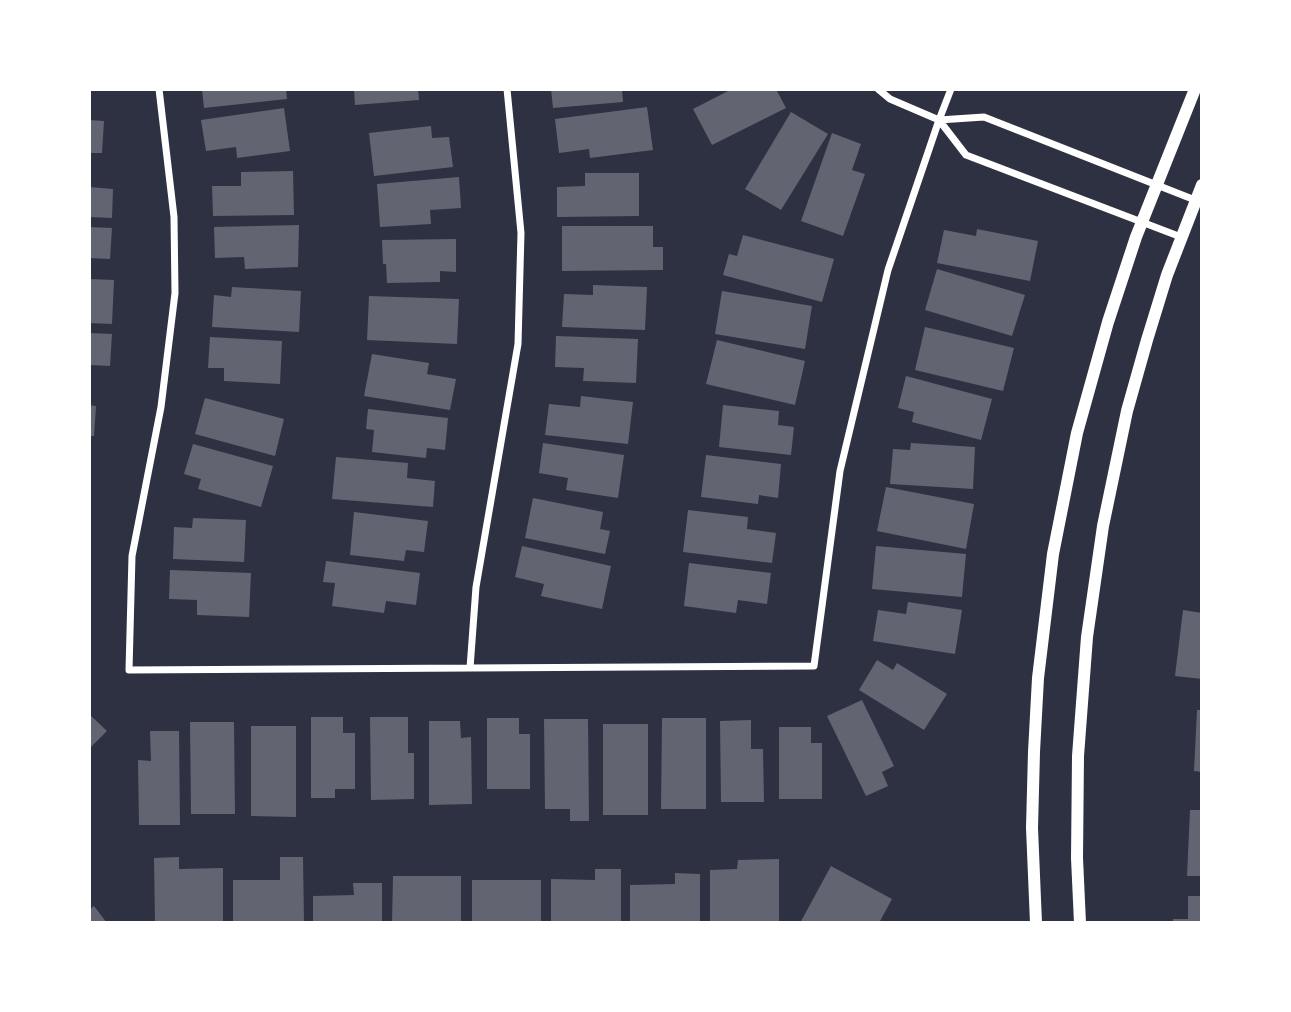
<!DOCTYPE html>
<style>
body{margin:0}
#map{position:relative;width:1291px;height:1012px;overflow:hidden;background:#2d3142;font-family:Overpass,sans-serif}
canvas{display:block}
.frame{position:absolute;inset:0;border:91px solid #fff;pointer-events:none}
</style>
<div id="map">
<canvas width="1291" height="1012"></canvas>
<div class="frame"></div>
</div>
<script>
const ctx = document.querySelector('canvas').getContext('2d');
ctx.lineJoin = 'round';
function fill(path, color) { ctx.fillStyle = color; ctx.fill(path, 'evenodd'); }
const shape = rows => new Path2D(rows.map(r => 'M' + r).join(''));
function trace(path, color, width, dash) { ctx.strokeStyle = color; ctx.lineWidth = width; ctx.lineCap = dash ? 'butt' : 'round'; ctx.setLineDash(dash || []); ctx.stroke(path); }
const building = shape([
 [202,89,286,89,287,99,204,108],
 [354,89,418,89,419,100,355,105],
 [551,89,622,89,623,102,553,108],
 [732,89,776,89,786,108,712,145,693,109],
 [647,107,653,150,590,158,589,149,559,153,555,119],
 [284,108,290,151,237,158,236,147,206,151,201,120],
 [791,112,828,134,781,210,745,189],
 [89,120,104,121,102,153,89,153],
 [431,126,432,138,449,137,453,167,374,176,369,133],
 [832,133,861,144,852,170,865,174,843,236,801,221],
 [293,171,294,215,213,216,212,186,241,186,241,172],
 [585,173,639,173,639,216,557,217,557,187,585,186],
 [459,177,461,208,430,210,431,224,380,227,377,184],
 [89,187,113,189,112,218,89,217],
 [299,225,298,267,245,269,244,257,215,258,214,227],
 [562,226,653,226,653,247,663,247,663,270,562,271],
 [89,227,112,228,110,259,89,258],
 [977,229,1038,241,1030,281,937,263,944,230,976,236],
 [743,235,834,259,822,302,723,275,729,254,737,256],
 [456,239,456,272,440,271,440,282,387,283,386,264,383,264,382,240],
 [937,269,1025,295,1012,336,925,310],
 [89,279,114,280,112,324,89,323],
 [593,285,647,287,645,330,562,327,564,294,593,295],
 [232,287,301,291,299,332,212,327,214,295,231,297],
 [722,291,812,306,805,349,715,334],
 [369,296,459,299,457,344,367,340],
 [925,327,1014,348,1003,391,915,370],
 [89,333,112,334,110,366,89,365],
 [556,336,638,339,636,383,583,381,584,368,555,367],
 [210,337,282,341,280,384,224,381,224,368,208,368],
 [717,340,805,361,795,405,706,384],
 [372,354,429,363,427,374,456,379,450,410,364,396],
 [906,376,992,399,981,440,912,422,914,412,898,408],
 [581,396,633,402,628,444,545,435,549,404,580,407],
 [205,398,284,419,275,456,195,434],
 [89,405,96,406,94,436,89,436],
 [723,405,779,411,778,425,794,427,791,455,719,447],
 [368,409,448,418,445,450,427,448,426,458,372,452,374,430,366,429],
 [543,443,624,455,618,498,566,490,568,478,539,473],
 [911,443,975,447,973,489,890,484,893,449,910,450],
 [193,444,273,466,261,507,198,489,201,479,184,474],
 [706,455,781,464,778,498,759,495,758,504,701,497],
 [336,457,408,463,407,478,435,481,433,507,332,499],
 [886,487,974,504,966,549,877,531],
 [533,498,603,512,600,529,610,531,605,554,525,538],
 [688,510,748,517,747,529,776,533,772,563,683,552],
 [354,512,428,521,424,552,406,550,404,561,350,555],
 [193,518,246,520,244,562,173,559,174,527,192,528],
 [522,546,611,566,602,609,541,596,544,584,515,577],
 [876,546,966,554,962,597,872,589],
 [326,561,420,573,416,605,386,601,384,613,332,606,335,583,323,582],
 [689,563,771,573,767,604,738,600,736,613,684,606],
 [170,570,251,573,249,617,197,615,197,600,169,599],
 [908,602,962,610,955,654,873,641,878,610,906,614],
 [1183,610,1202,613,1202,679,1175,676],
 [877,660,893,670,897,663,947,694,924,730,859,690],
 [862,700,894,766,882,772,888,786,866,796,827,716],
 [1197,710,1202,710,1202,772,1194,771],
 [89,714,107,731,89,749],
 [311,717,343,717,343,733,355,733,355,789,335,789,335,798,311,798],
 [370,717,408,717,408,753,414,753,414,799,371,800],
 [487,718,519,718,519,734,530,734,530,789,487,789],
 [662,718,706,718,706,809,661,809],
 [544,719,588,719,589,821,570,821,570,809,545,809],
 [751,720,751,749,763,749,764,802,721,802,720,721],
 [429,721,460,721,461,738,471,737,472,804,429,805],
 [190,722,234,722,235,814,191,814],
 [603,724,648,724,648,815,603,815],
 [251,726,296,726,296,817,251,816],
 [779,727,811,727,811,743,822,743,822,799,779,799],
 [150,731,179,731,180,825,139,825,138,760,151,761],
 [1190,810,1202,810,1202,876,1187,876],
 [179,857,179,869,223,868,223,923,155,923,154,858],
 [280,857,303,857,304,923,233,923,233,880,280,880],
 [779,859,779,923,710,923,710,870,737,869,738,860],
 [831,866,892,899,879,923,800,923],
 [595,869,621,869,621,923,551,923,551,879,595,880],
 [675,873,700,874,700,923,630,923,630,885,675,884],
 [393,876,461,876,461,923,392,923],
 [472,880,541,880,541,923,472,923],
 [353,883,382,883,382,923,313,923,313,896,354,895],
 [1188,896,1202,896,1202,923,1173,923,1173,919,1188,919],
 [94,906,107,923,89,923,89,910]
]);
const minor = shape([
 [159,89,174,217,175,293,161,407,132,556,129,670,814,666,840,471,888,270,939,120,951,89],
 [878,89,890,99,939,120,984,117,1195,200],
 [939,120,966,155,1181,237],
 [470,668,476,587,518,344,521,233,507,89]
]);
const tertiary = shape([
 [1036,923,1032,828,1034,752,1038,678,1053,554,1077,433,1108,322,1136,237,1195,89],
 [1080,923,1077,858,1078,756,1087,637,1103,526,1127,411,1147,340,1167,275,1202,185]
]);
fill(building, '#626471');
trace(minor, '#fff', 7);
trace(tertiary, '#fff', 12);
</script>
